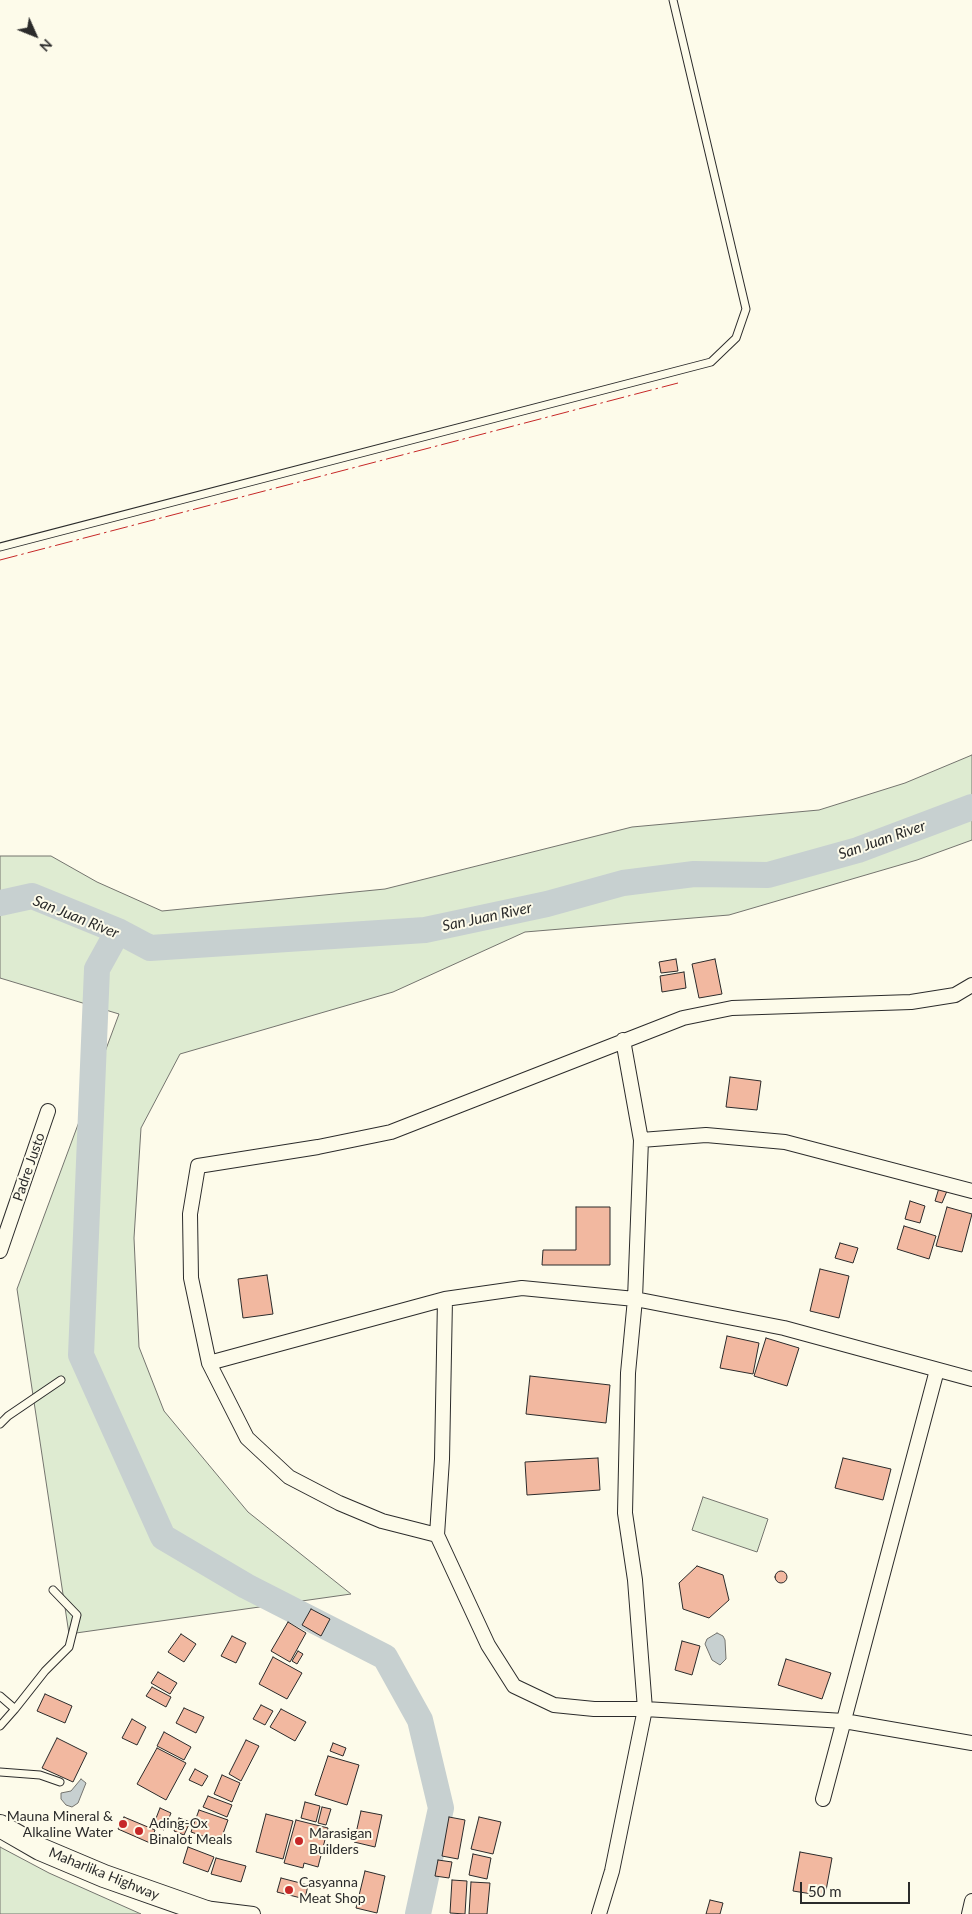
<!DOCTYPE html>
<style>
body{margin:0}
#map{position:relative;width:972px;height:1914px;overflow:hidden;background:#fdfbea;font-family:Lato,sans-serif}
canvas{display:block}
.north{position:absolute;left:10px;top:10px;width:50px;height:50px;-webkit-text-stroke:4px #fdfbea;paint-order:stroke;rotate:134deg;font-size:14px;font-weight:700;line-height:20px;text-align:center;color:#2b2b2b}
.north::after{content:'';display:block;margin:auto;width:18px;height:22px;background:#2b2b2b;clip-path:polygon(50% 0,100% 100%,50% 72%,0 100%)}
.scale{position:absolute;left:800px;top:1882px;width:110px;height:22px;box-sizing:border-box;border:2px solid #2b2b2b;border-top:0;padding-left:6px;font-size:15px;line-height:18px;white-space:nowrap;color:#2b2b2b;-webkit-text-stroke:4px #fdfbea;paint-order:stroke}
</style>
<div id="map">
<canvas width="972" height="1914"></canvas>
<div class="north">N</div>
<div class="scale">50 m</div>
</div>
<script>
const ctx = document.querySelector('canvas').getContext('2d');
ctx.lineJoin = 'round';
function fill(path, color) { ctx.fillStyle = color; ctx.fill(path, 'evenodd'); }
const shape = rows => new Path2D(rows.map(r => 'M' + r).join(''));
function trace(path, color, width, dash) { ctx.strokeStyle = color; ctx.lineWidth = width; ctx.lineCap = dash ? 'butt' : 'round'; ctx.setLineDash(dash || []); ctx.stroke(path); }
function write(font, color, halo, rows, align = 'center') {
  ctx.font = font + ' Lato,sans-serif'; ctx.lineWidth = 4; ctx.setLineDash([]); ctx.textBaseline = 'middle'; ctx.strokeStyle = halo; ctx.fillStyle = color; for (const [text, x, y, turn = 0] of rows) {
    ctx.save(); ctx.translate(x, y); ctx.rotate((+turn || 0) * Math.PI / 180); ctx.textAlign = isNaN(turn) ? turn : align; if (halo) ctx.strokeText(text, 0, 0); ctx.fillText(text, 0, 0); ctx.restore();
  }
}
const green = shape([
 [972,755,972,840,917,860,729,915,525,932,393,992,180,1054,141,1128,134,1238,139,1347,164,1411,248,1512,351,1594,69,1634,17,1289,119,1014,0,978,0,856,51,856,97,882,162,911,385,889,632,827,819,810,905,783,972,755],
 [703,1497,768,1519,757,1552,692,1530,703,1497],
 [0,1847,49,1873,141,1914,0,1914,0,1847]
]);
const water = shape([
 [717,1633,723,1636,725,1640,726,1659,720,1665,712,1660,705,1644,707,1639,717,1633],
 [81,1779,86,1783,78,1803,72,1807,66,1805,61,1799,61,1793,71,1791,81,1779]
]);
const river = shape([
 [0,903,32,896,118,931,150,948,425,930,547,904,623,883,694,874,768,875,858,850,972,807],
 [118,931,97,969,81,1355,163,1537,246,1586,385,1657,420,1720,441,1808,418,1914]
]);
const building = shape([
 [676,959,678,971,661,973,659,962,676,959],
 [715,959,722,994,699,998,692,964,715,959],
 [684,972,686,988,662,992,660,976,684,972],
 [730,1077,761,1081,757,1110,726,1107,730,1077],
 [939,1188,947,1191,942,1203,935,1201,939,1188],
 [910,1201,925,1206,920,1223,905,1219,910,1201],
 [576,1207,610,1207,610,1265,542,1265,543,1250,576,1250,576,1207],
 [947,1207,972,1214,962,1252,936,1246,947,1207],
 [904,1226,936,1236,929,1259,897,1249,904,1226],
 [840,1243,858,1248,853,1263,835,1258,840,1243],
 [820,1269,849,1276,839,1318,810,1311,820,1269],
 [267,1275,273,1314,243,1318,238,1279,267,1275],
 [727,1336,759,1343,753,1374,720,1368,727,1336],
 [766,1338,799,1348,787,1386,754,1376,766,1338],
 [530,1376,610,1385,606,1423,526,1414,530,1376],
 [598,1458,600,1490,527,1495,525,1462,598,1458],
 [843,1458,891,1469,883,1500,835,1488,843,1458],
 [697,1566,723,1575,729,1600,709,1618,683,1609,679,1583,697,1566],
 '775 1577a6 6 0 1 1 12 0a6 6 0 1 1-12 0Z',
 [311,1609,330,1619,321,1636,302,1625,311,1609],
 [288,1622,306,1633,290,1662,271,1651,288,1622],
 [181,1634,196,1644,184,1662,168,1652,181,1634],
 [232,1636,246,1643,236,1663,221,1656,232,1636],
 [682,1641,700,1646,692,1675,675,1670,682,1641],
 [298,1651,303,1654,297,1664,292,1661,298,1651],
 [273,1657,302,1673,287,1699,259,1684,273,1657],
 [786,1659,831,1673,822,1699,778,1685,786,1659],
 [158,1672,177,1683,170,1694,151,1683,158,1672],
 [152,1687,171,1697,166,1707,146,1696,152,1687],
 [45,1694,72,1706,65,1723,37,1711,45,1694],
 [261,1705,273,1711,265,1725,253,1719,261,1705],
 [184,1708,204,1717,196,1733,176,1723,184,1708],
 [281,1709,306,1722,295,1741,270,1727,281,1709],
 [132,1719,146,1727,137,1745,122,1738,132,1719],
 [164,1732,191,1747,184,1760,157,1746,164,1732],
 [57,1738,87,1753,73,1782,42,1768,57,1738],
 [246,1740,259,1746,241,1781,229,1774,246,1740],
 [333,1743,346,1748,343,1756,330,1751,333,1743],
 [157,1748,186,1763,166,1800,137,1784,157,1748],
 [328,1756,359,1765,347,1805,315,1795,328,1756],
 [195,1769,208,1776,202,1786,189,1780,195,1769],
 [222,1775,240,1783,232,1802,214,1794,222,1775],
 [208,1796,232,1805,227,1817,203,1807,208,1796],
 [305,1802,320,1806,316,1822,301,1818,305,1802],
 [322,1807,331,1809,326,1825,318,1823,322,1807],
 [160,1808,171,1813,164,1830,153,1826,160,1808],
 [199,1810,228,1820,220,1842,191,1832,199,1810],
 [361,1811,382,1815,375,1847,354,1842,361,1811],
 [266,1814,293,1821,283,1859,256,1852,266,1814],
 [124,1817,155,1830,150,1843,118,1829,124,1817],
 [449,1817,465,1820,458,1859,442,1856,449,1817],
 [479,1817,501,1822,493,1854,471,1849,479,1817],
 [179,1818,190,1822,184,1835,174,1831,179,1818],
 [296,1820,328,1828,318,1867,304,1863,303,1868,284,1863,296,1820],
 [188,1847,214,1857,208,1872,183,1863,188,1847],
 [800,1852,832,1858,825,1896,793,1891,800,1852],
 [473,1854,491,1858,487,1879,469,1875,473,1854],
 [216,1858,246,1866,241,1882,211,1874,216,1858],
 [438,1860,452,1862,449,1878,435,1876,438,1860],
 [365,1871,385,1876,377,1913,356,1908,365,1871],
 [281,1878,308,1885,305,1899,277,1892,281,1878],
 [452,1880,467,1881,465,1914,450,1913,452,1880],
 [471,1882,490,1883,487,1914,469,1914,471,1882],
 [710,1900,723,1903,720,1914,706,1914,710,1900]
]);
const service = shape([
 [0,547,711,362,736,338,746,309,673,0],
 [0,1424,8,1416,61,1380],
 [0,1696,15,1709,0,1726],
 [15,1709,45,1671,69,1647,77,1615,53,1590],
 [0,1772,40,1775,60,1782]
]);
const minor = shape([
 [641,1140,706,1135,785,1142,972,1191],
 [0,1251,48,1111],
 [445,1299,442,1459,437,1535,488,1645,514,1686,554,1705,594,1709,645,1709,844,1721,972,1743],
 [209,1363,445,1299,522,1288,635,1299,784,1328,972,1379],
 [437,1535,382,1521,339,1503,289,1477,247,1438,209,1363,191,1278,190,1214,198,1166,318,1147,391,1132,683,1018,732,1008,911,1002,955,995,972,985],
 [823,1799,937,1370],
 [204,1908,253,1914],
 [599,1914,612,1871,645,1709,635,1580,625,1513,628,1373,635,1299,641,1140,623,1040],
 [969,1914,972,1901]
]);
const trunk = shape([
 [0,1826,40,1849,104,1876,212,1914]
]);
const power = shape([
 [0,560,678,383]
]);
const markers = [
 [123,1824,5,"#c62828"],
 [139,1831,5,"#c62828"],
 [299,1841,5,"#c62828"],
 [289,1890,5,"#c62828"]
];
const streetNames = [
 ["Padre Justo",29,1167,-71],
 ["Maharlika Highway",104,1874,22]
];
const poiNames = [
 ["Mauna Mineral &",113,1816,"right"],
 ["Alkaline Water",113,1832,"right"],
 ["Ading-Ox",149,1823],
 ["Binalot Meals",149,1839],
 ["Marasigan",309,1833],
 ["Builders",309,1849],
 ["Casyanna",299,1882],
 ["Meat Shop",299,1898]
];
const waterNames = [
 ["San Juan River",882,840,-19],
 ["San Juan River",76,917,22],
 ["San Juan River",487,917,-12]
];
fill(green, '#deebd1');
trace(green, '#74746e', 1);
fill(water, '#c7d0d0');
trace(water, '#74746e', 1);
trace(river, '#c7d0d0', 26);
fill(building, '#f2b8a0');
trace(building, '#2b2b2b', 1);
trace(service, '#2b2b2b', 9);
trace(minor, '#2b2b2b', 16);
trace(trunk, '#2b2b2b', 24);
trace(service, '#fdfbea', 7);
trace(minor, '#fdfbea', 14);
trace(trunk, '#fdfbea', 22);
trace(power, '#c62828', 1, [18, 4, 2.5, 4]);
for (const [x, y, r, color] of markers) { const dot = new Path2D(); dot.arc(x, y, r, 0, 2 * Math.PI); ctx.fillStyle = color; ctx.fill(dot); trace(dot, '#fdfbea', 2); }
write('14px', '#2b2b2b', '#fdfbea', streetNames);
write('14px', '#2b2b2b', '#fdfbea', poiNames, 'left');
write('italic 15px', '#2b2b2b', '#fdfbea', waterNames);
</script>
